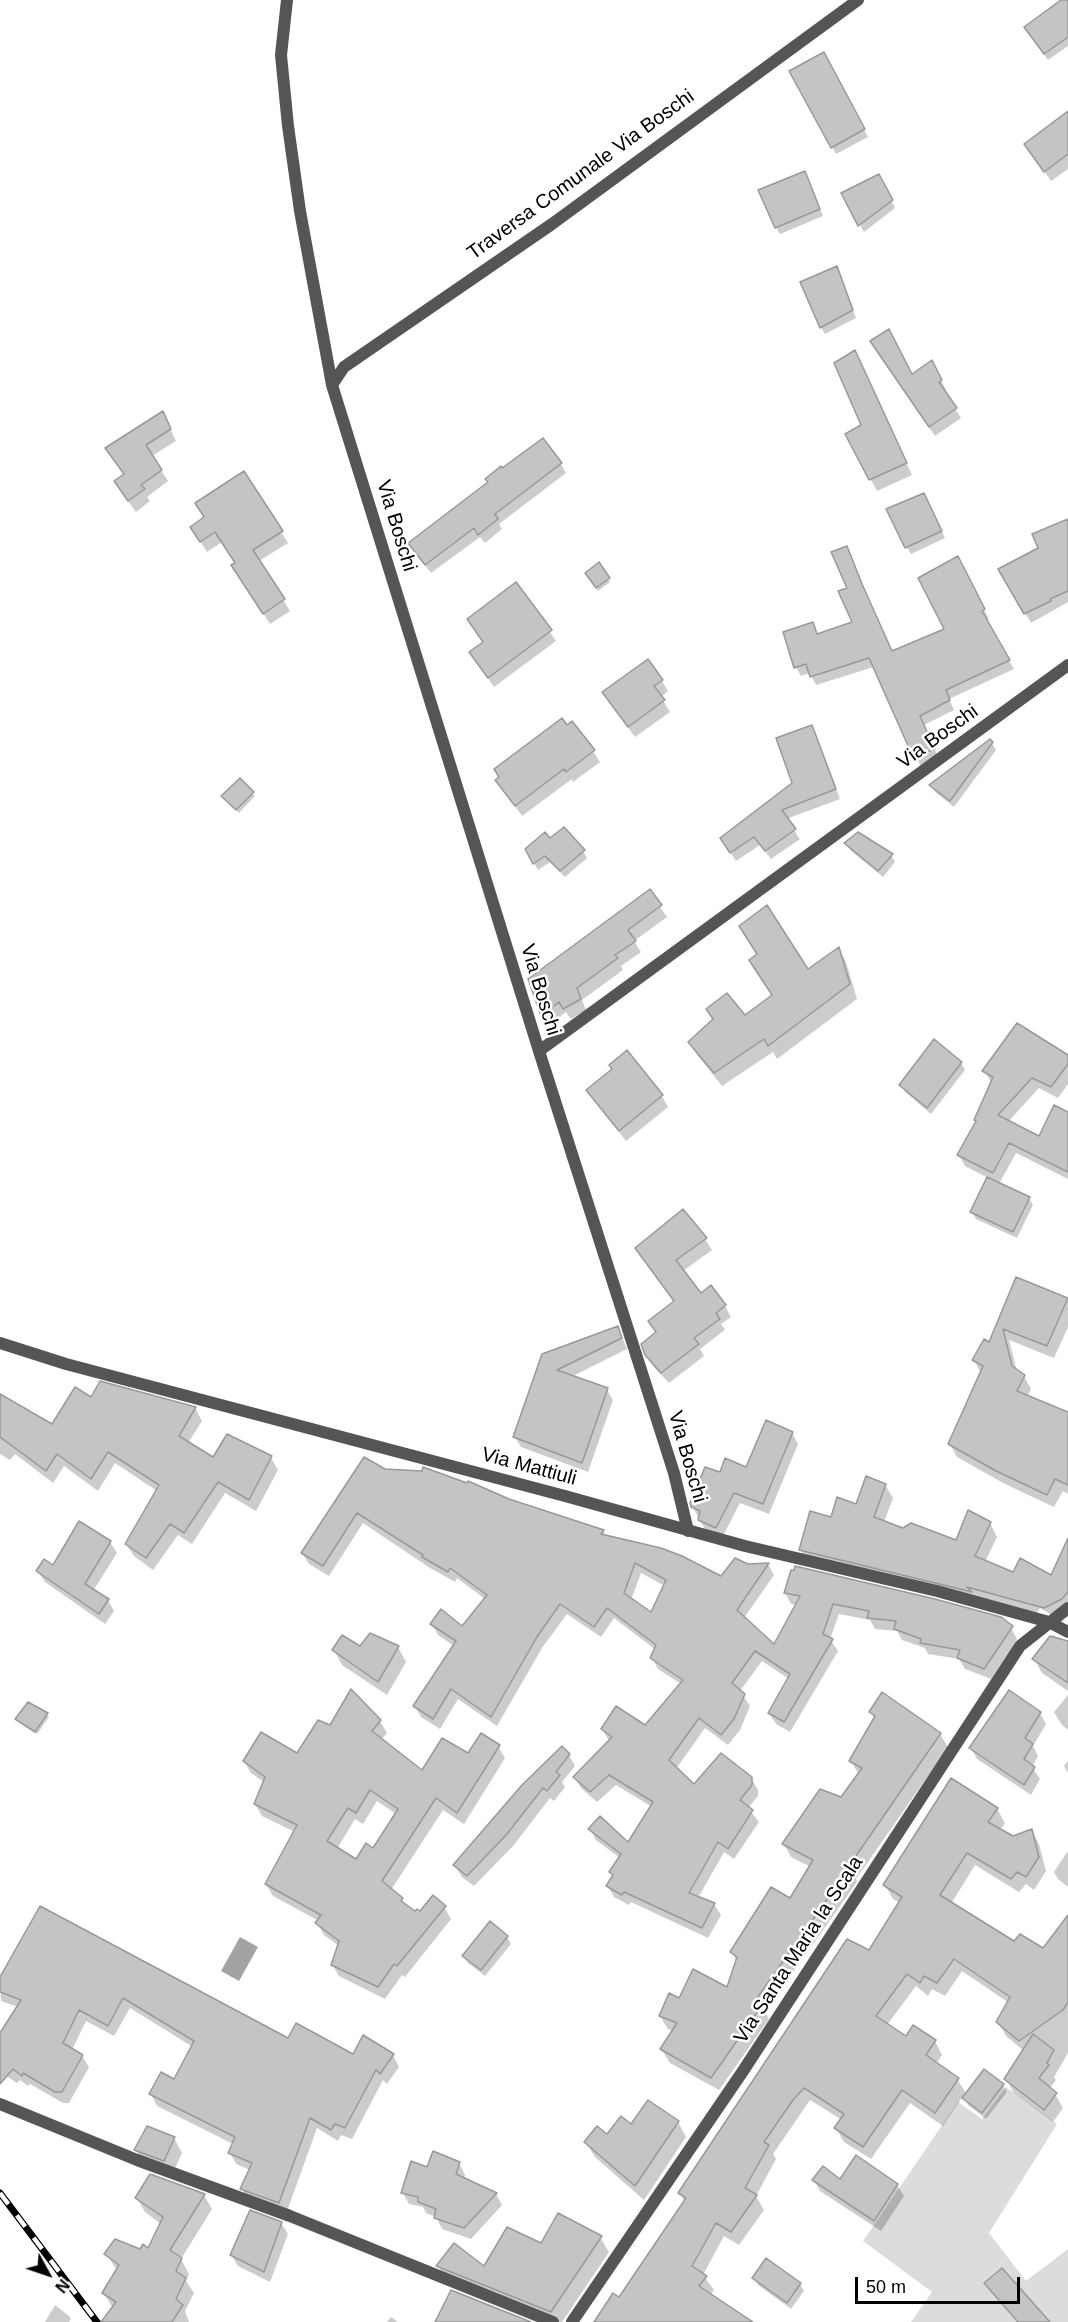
<!DOCTYPE html>
<style>
body{margin:0}
#map{position:relative;width:1068px;height:2322px;overflow:hidden;background:#fff;font-family:Helvetica,sans-serif}
canvas{display:block}
.north{position:absolute;left:18px;top:2244px;width:60px;height:60px;-webkit-text-stroke:4px #fff;paint-order:stroke;rotate:130deg;font-size:16px;font-weight:700;line-height:24px;text-align:center;color:#000}
.north::after{content:'';display:block;margin:auto;width:21px;height:27px;background:#000;clip-path:polygon(50% 0,100% 100%,50% 72%,0 100%)}
.scale{position:absolute;left:855px;top:2277px;width:165px;height:27px;box-sizing:border-box;border:3px solid #000;border-top:0;padding-left:8px;font-size:18px;line-height:21px;white-space:nowrap;color:#000;-webkit-text-stroke:4px #fff;paint-order:stroke}
</style>
<div id="map">
<canvas width="1068" height="2322"></canvas>
<div class="north">N</div>
<div class="scale">50 m</div>
</div>
<script>
const ctx = document.querySelector('canvas').getContext('2d');
ctx.lineJoin = 'round';
function fill(path, color) { ctx.fillStyle = color; ctx.fill(path, 'evenodd'); }
const shape = rows => new Path2D(rows.map(r => 'M' + r).join(''));
function trace(path, color, width, dash) { ctx.strokeStyle = color; ctx.lineWidth = width; ctx.lineCap = dash ? 'butt' : 'round'; ctx.setLineDash(dash || []); ctx.stroke(path); }
function write(font, color, halo, rows, align = 'center') {
  ctx.font = font + ' Helvetica,sans-serif'; ctx.lineWidth = 5; ctx.setLineDash([]); ctx.textBaseline = 'middle'; ctx.strokeStyle = halo; ctx.fillStyle = color; for (const [text, x, y, turn = 0] of rows) {
    ctx.save(); ctx.translate(x, y); ctx.rotate((+turn || 0) * Math.PI / 180); ctx.textAlign = isNaN(turn) ? turn : align; if (halo) ctx.strokeText(text, 0, 0); ctx.fillText(text, 0, 0); ctx.restore();
  }
}
const green = shape([
 [1006,2087,1057,2124,989,2233,1026,2281,1068,2249,1068,2322,911,2322,932,2292,863,2241,958,2102,982,2119]
]);
const water = shape([
 [240,1937,258,1947,239,1981,221,1971]
]);
const shadow = shape([
 [1068,18,1068,46,1048,60,1030,34],
 [823,54,868,137,836,154,791,71],
 [1068,113,1068,169,1051,181,1032,154],
 [878,176,895,208,864,232,843,194],
 [808,180,823,216,780,234,776,227],
 [840,275,856,318,825,334,821,327],
 [878,351,912,376,937,372,946,390,944,392,961,418,935,436],
 [861,363,912,475,877,491,847,435,863,426],
 [163,413,176,441,152,456,168,481,147,497,150,501,136,512,115,482,125,475,107,449],
 [561,464,566,473,499,524,502,529,485,543,480,537,431,573,415,552],
 [928,501,945,538,911,554,907,547],
 [205,518,281,532,288,543,259,561,290,611,270,624,240,577,236,564,222,542,207,552,198,538],
 [1068,528,1068,602,1031,623,1000,570,1040,548],
 [847,548,892,653,946,629,962,567,989,619,986,621,1014,669,949,699,954,710,924,725,939,759,920,765,874,667,816,685,810,673,801,676,796,667,812,624,818,635,854,623,849,589],
 [599,564,610,582,598,591,587,573],
 [516,584,556,641,494,687,477,662],
 [662,681,668,691,661,697,670,712,635,737,611,704],
 [812,726,840,799,786,819,800,839,771,859,760,845,736,861,727,847,794,784],
 [992,743,996,750,954,807,935,792,931,785],
 [593,751,600,762,573,782,572,779,522,816,504,791],
 [240,780,255,796,239,813,225,799],
 [550,840,583,851,587,858,565,877,550,862,538,870,527,850],
 [846,843,891,855,895,862,883,877,850,850],
 [649,891,667,917,634,941,641,952,621,966,623,970,582,1000,586,1010,571,1019,566,1012,548,1026,542,1015],
 [839,949,846,962,857,999,777,1059,773,1052,722,1086,698,1056,690,1042,714,1020,708,1010,744,1017,773,996,751,961,758,954,808,971],
 [626,1052,662,1096,668,1107,626,1141,588,1091,613,1070],
 [1068,1056,1068,1084,1058,1098,1039,1088,1008,1122,1040,1138,1068,1113,1068,1179,1016,1153,999,1184,1029,1198,1033,1205,1017,1238,976,1219,972,1212,988,1178,965,1166,959,1155,977,1122,975,1120,992,1083,984,1071],
 [961,1063,965,1070,931,1114,905,1092,901,1085],
 [705,1239,712,1250,683,1271,701,1295,725,1306,731,1317,721,1324,725,1330,700,1349,704,1356,669,1383,653,1366,646,1354,674,1301,637,1248],
 [1016,1279,1068,1301,1068,1327,1054,1358,1009,1340,1017,1371,1024,1376,1031,1389,1027,1397,1068,1414,1068,1494,1063,1491,1054,1507,1005,1484,957,1457,950,1444,981,1373,974,1360,990,1344],
 [618,1327,627,1349,571,1377,607,1390,613,1400,588,1472,521,1447,515,1437,543,1355],
 [101,1383,195,1408,202,1421,188,1443,213,1459,227,1436,271,1458,278,1470,256,1511,225,1493,192,1544,178,1535,153,1570,134,1556,126,1544,157,1491,115,1463,98,1491,64,1466,53,1483,15,1454,10,1460,0,1454,0,1395,52,1426,92,1399],
 [792,1433,798,1444,769,1514,740,1503,722,1538,706,1531,692,1506,720,1474,746,1469],
 [385,1470,508,1501,603,1531,606,1537,721,1578,748,1565,768,1564,774,1575,744,1618,775,1646,797,1605,791,1604,785,1593,1011,1628,1017,1639,991,1679,965,1669,959,1659,928,1654,925,1648,902,1640,897,1631,875,1629,870,1620,839,1614,830,1639,838,1651,790,1732,776,1724,769,1713,789,1679,762,1661,740,1691,750,1706,740,1730,728,1745,705,1728,676,1769,694,1787,751,1778,758,1790,758,1796,748,1808,759,1822,734,1859,724,1852,698,1898,714,1904,721,1915,708,1938,631,1902,629,1905,614,1897,608,1886,614,1877,611,1872,620,1858,596,1840,590,1829,628,1845,652,1807,616,1785,597,1802,581,1788,575,1777,609,1741,602,1729,645,1727,681,1684,658,1669,652,1658,656,1650,614,1618,601,1637,567,1614,542,1648,497,1726,458,1699,440,1729,421,1717,415,1706,454,1646,438,1635,432,1624,463,1628,485,1599,457,1578,455,1582,430,1568,363,1523,329,1576,309,1564,302,1553],
 [641,1573,665,1586,651,1614,631,1600],
 [885,1485,893,1498,884,1522,903,1529,957,1542,990,1523,997,1537,985,1562,1014,1574,1052,1577,1068,1563,1068,1616,1062,1621,1040,1608,1035,1616,808,1563,801,1550,832,1519,857,1506],
 [110,1542,117,1553,93,1591,108,1600,114,1611,105,1624,45,1582,38,1571],
 [371,1634,398,1647,406,1662,387,1695,342,1665,334,1650,360,1648],
 [1053,1635,1068,1648,1068,1691,1042,1673,1034,1659],
 [351,1692,380,1721,387,1733,381,1740,423,1772,498,1746,505,1758,464,1824,443,1810,391,1890,415,1913,444,1907,451,1919,405,1977,402,1975,385,1999,339,1976,332,1964,339,1946,324,1935,317,1923,319,1921,273,1896,266,1884,295,1832,262,1816,255,1804,264,1782,251,1773,244,1761,297,1755,330,1727],
 [377,1801,396,1814,373,1850,356,1861,337,1849,355,1819,363,1824],
 [1068,1695,1068,1730,1062,1725,1054,1712],
 [29,1704,49,1717,37,1734,17,1719],
 [871,1712,940,1734,948,1747,856,1879,857,1882,765,2012,769,2019,719,2090,670,2063,662,2050,673,2031,668,2029,660,2016,679,2000,728,1989,737,1962,732,1952,791,1900,811,1867,791,1857,784,1844,842,1799,859,1775,851,1761,875,1720],
 [1040,1713,1046,1724,1033,1746,1038,1756,1032,1767,1040,1779,1031,1795,977,1759,971,1748],
 [569,1755,575,1766,562,1782,565,1787,554,1801,550,1798,513,1846,474,1886,462,1877,455,1866],
 [1068,1761,1068,1773,1064,1766],
 [997,1809,1005,1823,1000,1830,1013,1838,1032,1831,1039,1844,1046,1871,1034,1890,1026,1884,1019,1892,975,1865,951,1904,1014,1943,1043,1950,1068,1933,1068,2053,1054,2077,1056,2080,1049,2089,1055,2094,1063,2108,1053,2122,1014,2093,1006,2079,1024,2051,1006,2036,998,2022,1009,2003,962,1971,945,1996,932,1989,928,1996,916,1986,887,2025,906,2038,935,2041,942,2055,936,2064,957,2079,967,2095,1003,2085,1007,2092,986,2119,968,2105,963,2096,943,2126,910,2103,871,2159,844,2142,836,2128,842,2120,810,2100,773,2154,776,2159,756,2196,764,2210,739,2245,724,2236,703,2275,714,2290,710,2295,745,2322,595,2322,619,2299,685,2203,680,2193,869,1952,900,1903,893,1899,885,1885],
 [1067,1852,1068,1853,1068,1887,1058,1879,1054,1872],
 [40,1908,289,2040,353,2056,393,2055,399,2067,387,2084,383,2080,352,2139,341,2135,338,2141,317,2128,286,2214,248,2200,242,2189,250,2170,236,2164,230,2153,233,2144,157,2106,151,2094,175,2081,193,2047,130,2008,114,2036,86,2021,72,2050,82,2056,89,2067,69,2103,63,2103,30,2084,28,2086,20,2080,17,2083,6,2076,0,2084,0,2035,18,2007,1,2001,0,1981],
 [507,1937,511,1944,485,1976,468,1963,464,1956],
 [678,2122,686,2137,644,2200,595,2157,586,2142,631,2126],
 [174,2138,182,2153,172,2175,144,2165,136,2150],
 [856,2157,897,2185,904,2196,881,2231,820,2191,814,2180,840,2181],
 [459,2163,465,2175,464,2179,496,2194,502,2205,471,2239,442,2229,436,2217,426,2213,423,2207,409,2204,403,2193,428,2169],
 [204,2195,212,2209,181,2259,189,2274,186,2281,194,2293,185,2311,189,2322,111,2322,112,2307,104,2293,117,2270,106,2254,149,2250,161,2224,145,2212,137,2198],
 [281,2223,288,2234,270,2282,238,2266,231,2255],
 [600,2237,609,2252,562,2322,549,2322,446,2280,438,2266,485,2268,542,2245],
 [754,2278,800,2284,804,2291,791,2309,758,2285],
 [55,2305,69,2316,71,2319,69,2322,45,2322],
 [391,2317,398,2322,387,2322]
]);
const building = shape([
 [1061,0,1068,0,1068,37,1044,54,1024,27,1061,0],
 [824,52,865,129,831,148,789,71,824,52],
 [1068,111,1068,154,1044,172,1024,144,1068,111],
 [805,171,820,209,775,228,758,190,805,171],
 [879,174,893,200,858,226,841,193,879,174],
 [837,266,853,310,820,328,800,282,837,266],
 [889,329,912,374,932,360,942,380,939,382,957,408,929,427,870,341,889,329],
 [855,350,907,463,869,480,845,434,861,425,834,363,855,350],
 [163,411,171,429,146,445,162,470,141,485,145,489,128,501,114,481,124,474,105,448,163,411],
 [543,438,562,463,495,514,498,519,478,535,474,528,425,565,408,543,488,482,485,479,501,466,502,468,543,438],
 [244,471,283,531,253,550,285,599,263,614,231,565,235,563,215,532,200,542,190,527,204,517,195,503,244,471],
 [924,493,942,531,905,548,886,509,924,493],
 [1068,519,1068,591,1050,599,1051,601,1024,614,998,569,1038,548,1032,534,1068,519],
 [847,546,862,584,892,651,944,629,918,578,958,556,985,609,982,611,1010,660,946,690,950,700,920,716,935,749,913,757,869,658,810,677,806,664,794,668,783,632,813,622,817,634,852,622,838,591,847,588,831,552,847,546],
 [599,562,610,578,596,588,585,573,599,562],
 [516,582,552,630,488,678,469,652,483,642,467,619,516,582],
 [648,659,663,680,654,686,665,700,628,727,602,692,648,659],
 [562,718,567,725,572,721,595,750,566,772,564,769,515,806,495,780,499,777,494,769,562,718],
 [812,725,836,789,782,810,796,829,765,851,754,837,730,853,720,838,792,783,776,738,812,725],
 [990,739,993,742,950,801,929,785,990,739],
 [240,778,254,792,236,810,221,796,240,778],
 [564,827,585,850,560,871,545,856,533,864,525,849,545,832,550,838,564,827],
 [858,832,893,854,878,871,844,843,858,832],
 [650,889,662,905,628,930,636,941,615,955,618,958,577,988,581,999,563,1009,559,1002,541,1016,528,979,650,889],
 [767,905,808,969,839,947,850,984,768,1046,764,1039,714,1073,688,1042,713,1019,706,1009,727,993,745,1015,772,995,749,960,757,954,739,926,767,905],
 [1017,1023,1068,1055,1068,1064,1051,1087,1032,1078,998,1115,1039,1136,1054,1105,1068,1112,1068,1172,1009,1143,993,1173,957,1155,976,1121,974,1120,993,1077,982,1071,1017,1023],
 [934,1039,962,1062,927,1108,899,1085,934,1039],
 [627,1050,663,1095,619,1131,586,1090,612,1069,609,1065,627,1050],
 [987,1177,1030,1197,1013,1232,970,1212,987,1177],
 [683,1209,707,1238,676,1260,701,1293,711,1285,726,1305,716,1313,720,1319,694,1338,699,1344,661,1373,645,1355,641,1344,656,1332,648,1321,674,1301,635,1248,683,1209],
 [1016,1277,1068,1298,1047,1346,1003,1329,1012,1366,1025,1375,1017,1391,1068,1412,1068,1485,1055,1479,1047,1495,996,1471,948,1444,983,1366,972,1360,984,1339,989,1342,1016,1277],
 [618,1326,622,1338,557,1370,608,1388,582,1463,513,1437,542,1354,618,1326],
 [100,1381,196,1407,179,1436,213,1457,227,1434,272,1456,249,1500,218,1482,184,1533,170,1524,146,1558,125,1544,159,1485,108,1452,91,1479,57,1454,46,1471,0,1437,0,1394,52,1424,75,1387,91,1397,100,1381],
 [766,1420,793,1432,763,1504,734,1493,716,1528,698,1520,700,1511,691,1507,690,1503,705,1467,720,1472,725,1458,746,1467,766,1420],
 [364,1457,385,1469,422,1471,423,1467,467,1483,468,1481,509,1499,604,1530,601,1534,661,1548,682,1556,721,1576,735,1558,748,1564,769,1563,737,1610,774,1644,800,1596,784,1593,791,1570,794,1570,795,1566,935,1599,1001,1617,1013,1626,984,1669,957,1658,960,1650,920,1643,921,1639,894,1629,896,1621,867,1618,869,1611,833,1604,823,1634,833,1639,784,1722,768,1713,790,1674,755,1651,732,1683,745,1694,734,1719,721,1735,699,1718,669,1760,694,1784,721,1753,752,1777,752,1785,740,1800,753,1810,728,1849,718,1842,689,1893,715,1903,702,1928,624,1892,622,1895,606,1886,613,1875,609,1872,621,1854,588,1829,600,1816,628,1842,653,1802,609,1775,590,1792,573,1777,612,1737,601,1729,616,1706,645,1725,683,1680,650,1658,656,1645,607,1608,594,1627,560,1604,537,1637,491,1717,451,1689,433,1719,413,1706,456,1641,430,1624,441,1609,462,1626,487,1595,450,1568,448,1572,422,1557,423,1555,357,1513,323,1566,301,1553,364,1457],
 [635,1563,666,1580,651,1612,624,1593,635,1563],
 [866,1476,886,1484,874,1517,903,1528,911,1523,956,1540,968,1510,991,1522,975,1556,1013,1572,1020,1558,1051,1575,1068,1538,1068,1592,1062,1599,1044,1608,967,1587,972,1592,799,1550,810,1511,831,1517,837,1497,856,1504,866,1476],
 [79,1521,111,1541,85,1584,109,1599,99,1614,36,1571,44,1559,53,1565,79,1521],
 [370,1633,399,1646,378,1682,332,1650,342,1635,360,1646,370,1633],
 [1050,1636,1068,1641,1068,1683,1032,1659,1050,1636],
 [351,1689,381,1720,372,1731,422,1770,442,1738,468,1753,481,1733,500,1745,457,1813,436,1798,382,1881,403,1898,401,1901,415,1911,417,1909,420,1911,433,1895,446,1906,397,1966,394,1964,378,1987,331,1965,339,1941,315,1923,321,1915,265,1884,297,1825,254,1804,265,1777,243,1761,261,1732,297,1753,318,1720,330,1725,351,1689],
 [370,1790,398,1809,373,1848,366,1843,356,1859,327,1841,348,1808,356,1813,370,1790],
 [1009,1690,1041,1712,1025,1738,1033,1744,1024,1759,1035,1767,1024,1785,969,1748,1009,1690],
 [882,1692,941,1733,849,1866,850,1867,755,2001,762,2005,711,2078,660,2049,677,2023,659,2016,669,1993,679,1998,693,1969,727,1987,737,1957,730,1952,771,1887,790,1898,813,1860,782,1844,820,1789,841,1797,862,1768,849,1761,875,1716,869,1712,882,1692],
 [28,1702,48,1713,35,1732,15,1719,28,1702],
 [562,1746,570,1754,556,1772,560,1775,547,1791,543,1788,507,1834,467,1876,453,1865,522,1785,562,1746],
 [951,1778,998,1808,988,1822,1013,1836,1032,1829,1039,1857,1026,1877,1017,1872,1011,1879,967,1853,940,1895,1014,1941,1020,1934,1043,1948,1068,1915,1068,2002,1063,2010,1019,2041,996,2022,1010,1997,954,1959,937,1983,924,1976,920,1983,907,1974,876,2016,906,2036,913,2025,936,2040,926,2055,959,2078,935,2113,902,2090,863,2147,834,2128,844,2114,804,2088,793,2100,764,2142,769,2145,745,2188,757,2195,731,2232,716,2223,692,2266,707,2276,699,2286,753,2322,594,2322,613,2293,619,2297,686,2198,678,2193,847,1939,869,1950,902,1897,883,1885,951,1778],
 [40,1906,288,2038,296,2023,353,2054,363,2035,394,2054,380,2074,376,2070,345,2128,335,2124,331,2130,310,2118,279,2203,240,2189,252,2163,228,2153,235,2137,149,2094,161,2072,174,2079,194,2041,123,1998,108,2026,79,2010,63,2043,83,2055,62,2092,55,2092,23,2073,22,2076,13,2069,0,2084,0,2033,21,2000,0,1992,0,1977,40,1906],
 [490,1921,508,1936,481,1970,462,1956,490,1921],
 [1033,2034,1054,2050,1047,2063,1049,2065,1039,2078,1057,2093,1044,2110,1004,2079,1033,2034],
 [984,2069,1004,2084,982,2113,962,2098,984,2069],
 [648,2100,679,2121,635,2186,584,2142,597,2126,607,2134,621,2116,631,2124,648,2100],
 [147,2126,175,2137,164,2161,134,2150,147,2126],
 [433,2151,460,2162,456,2174,497,2193,464,2228,434,2218,436,2209,418,2202,418,2197,401,2193,411,2161,427,2167,433,2151],
 [856,2155,898,2184,874,2221,812,2180,823,2166,840,2179,856,2155],
 [150,2174,205,2194,170,2250,182,2258,176,2271,186,2278,176,2299,183,2305,172,2322,101,2322,116,2302,102,2293,119,2265,104,2254,115,2239,140,2249,143,2244,148,2248,163,2217,135,2198,150,2174],
 [250,2210,282,2222,264,2272,230,2255,250,2210],
 [558,2213,602,2236,551,2312,436,2266,454,2243,484,2266,507,2227,541,2243,558,2213],
 [766,2258,801,2283,787,2303,752,2278,766,2258],
 [1002,2268,1050,2322,1018,2322,984,2283,1002,2268],
 [451,2290,531,2322,435,2322,451,2290]
]);
const street = shape([
 [287,0,281,55,288,126,300,211,332,385,539,1051,674,1473,688,1531],
 [332,385,344,367,552,224,858,0],
 [539,1051,1068,665],
 [0,1343,66,1364,565,1496,745,1546,937,1591,1049,1622,1068,1632],
 [0,2104,137,2160,290,2216,553,2322],
 [572,2322,743,2071,1020,1646,1068,1608]
]);
const rail = shape([
 [0,2193,97,2322]
]);
const streetNames = [
 ["Traversa Comunale Via Boschi",581,175,-36],
 ["Via Boschi",396,526,73],
 ["Via Boschi",938,737,-36],
 ["Via Boschi",540,990,73],
 ["Via Boschi",687,1457,74],
 ["Via Mattiuli",529,1467,15],
 ["Via Santa Maria la Scala",799,1950,-57]
];
fill(green, '#dcdcdc');
fill(water, '#a3a3a3');
fill(shadow, '#0003');
fill(building, '#c4c4c4');
trace(building, '#999', 1.5);
trace(street, '#555', 12);
trace(rail, '#000', 7);
trace(rail, '#fff', 4.5, [14]);
write('20px', '#000', '#fff', streetNames);
</script>
